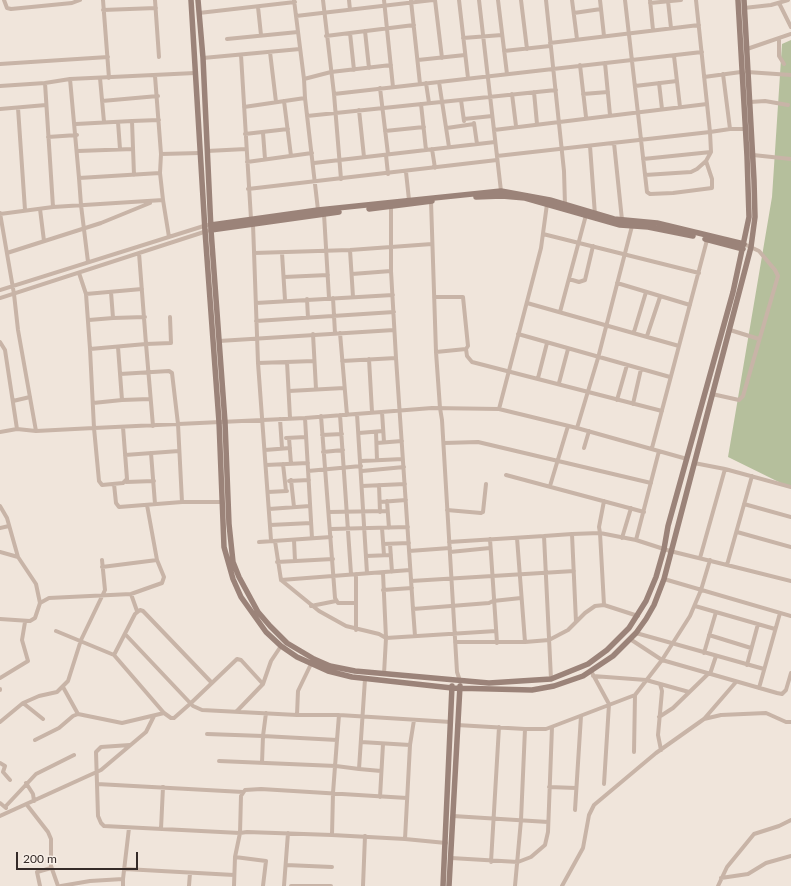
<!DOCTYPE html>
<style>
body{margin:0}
#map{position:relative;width:791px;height:886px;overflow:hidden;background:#f0e5db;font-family:Lato,sans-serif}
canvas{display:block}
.scale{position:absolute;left:16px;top:852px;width:122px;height:18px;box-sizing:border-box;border:2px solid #352b28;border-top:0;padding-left:5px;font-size:12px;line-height:14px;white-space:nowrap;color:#352b28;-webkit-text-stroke:3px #f8efe7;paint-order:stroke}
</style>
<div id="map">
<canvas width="791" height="886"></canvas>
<div class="scale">200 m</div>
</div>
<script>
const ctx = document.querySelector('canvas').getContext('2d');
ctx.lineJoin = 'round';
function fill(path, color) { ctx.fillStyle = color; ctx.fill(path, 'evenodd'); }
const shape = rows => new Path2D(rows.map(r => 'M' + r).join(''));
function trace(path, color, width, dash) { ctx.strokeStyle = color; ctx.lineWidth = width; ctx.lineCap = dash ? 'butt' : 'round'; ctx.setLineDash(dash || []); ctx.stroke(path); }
const green = shape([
 [791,40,791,488,728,457,772,197,782,44]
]);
const street = shape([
 [4,0,7,8,11,9,72,3,80,0],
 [103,0,109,78],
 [155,0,159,57],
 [294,0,304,79,331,72,391,65],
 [323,0,334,94,341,179],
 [349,0,350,10],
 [384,0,393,87],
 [435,0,442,58],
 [459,0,468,78],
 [479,0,501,191],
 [498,0,507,74],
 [521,0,527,49],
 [546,0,564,171,565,205],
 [572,0,577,39],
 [600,0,604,36],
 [625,0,647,192,650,194,673,193,712,188,712,179,706,161],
 [650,0,653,30],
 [411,1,420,84],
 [668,1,671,28],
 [650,3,681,0],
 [779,3,791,27],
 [258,7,261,35],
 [744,8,771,5,788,0],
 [103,10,156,8],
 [199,13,295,2],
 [574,13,601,9],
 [296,16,433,0],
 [365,31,369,68],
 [350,33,354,70],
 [326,36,414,25],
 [463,38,502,35],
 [779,38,779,56,784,64],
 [227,39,298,32],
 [550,43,699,25],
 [747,49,791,34],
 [504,51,550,46],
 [270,52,276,102],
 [241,55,251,219],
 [674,56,680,107],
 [203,58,300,49],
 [418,60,465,55],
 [605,63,610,115],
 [0,64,108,57],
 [580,65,586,117],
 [747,72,791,75],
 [195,73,70,79,45,83,53,207,163,200,160,173,161,154,200,153],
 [723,74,730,129],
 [155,76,161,154],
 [704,77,741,72],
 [100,78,104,122],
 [70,79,79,178,160,173],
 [439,82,449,147],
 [426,83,429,103],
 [659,83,662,109],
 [0,86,45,83],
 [635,86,677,81],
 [380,88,388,154],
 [534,92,537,124],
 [334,94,702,52],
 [512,94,516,126],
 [583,94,608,92],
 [305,98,318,210],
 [461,100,464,121],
 [102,101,158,96],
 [284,101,291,156],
 [750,102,765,101,788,105],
 [421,104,426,150],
 [244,107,305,98,304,79],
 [18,108,25,210],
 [0,109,46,105],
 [359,110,364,157],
 [307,116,556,90],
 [464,119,492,116],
 [118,122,120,149],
 [474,123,477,144],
 [76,124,132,121],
 [447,128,474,124],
 [494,130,707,104],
 [385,131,424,127],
 [263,133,265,159],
 [245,134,288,129],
 [48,137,77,135],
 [614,143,622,220],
 [590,146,595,215],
 [432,149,435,168],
 [78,151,133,149],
 [207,151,246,149],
 [386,155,388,174],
 [753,155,791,159],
 [497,156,710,132,696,0],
 [643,159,711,152],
 [247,162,312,153],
 [314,163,495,142],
 [406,172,409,200],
 [134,175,132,121,159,120],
 [645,175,691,172,697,169,706,161,711,152,710,132,730,129,745,129],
 [79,178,81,205,88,262],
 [248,189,497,160],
 [163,200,169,237],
 [431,201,436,352,440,408,442,420,457,672,460,681],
 [391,207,391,271,396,358,413,609],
 [40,209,44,241],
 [0,213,14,294,18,330,36,431],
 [0,214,53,207],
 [324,214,329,298],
 [253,224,258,363,271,540],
 [543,234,699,273],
 [350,250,353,297],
 [7,253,101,223,150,203],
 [254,253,350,250,432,244],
 [282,253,285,300],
 [79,273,86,294,90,349],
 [352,274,391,271],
 [284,277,328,275],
 [569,279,579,282,585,280,593,246],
 [617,283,690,305],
 [0,290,207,225],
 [86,294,142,289],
 [434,297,463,297,468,346,466,349,467,356,472,362,662,411],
 [0,298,207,231],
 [333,298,335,333],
 [307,299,308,318],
 [256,303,393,295],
 [527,303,679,346],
 [560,312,586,215],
 [113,318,145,317],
 [89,320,113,318,111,292],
 [256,321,394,312],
 [730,330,759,339],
 [634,332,646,292],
 [340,333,347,415],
 [313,334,316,389],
 [518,334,670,377],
 [647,336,660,297],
 [219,341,394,330],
 [0,342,5,350,17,429],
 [436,352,466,349],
 [369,359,372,412],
 [342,361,396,358],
 [287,362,290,418],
 [258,363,314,361],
 [120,374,169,371,172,373,178,424,182,502],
 [538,378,547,343],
 [559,383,568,349],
 [289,391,344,388],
 [712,394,739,400,743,396,778,276,775,270,759,251,744,244],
 [122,400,150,399],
 [617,400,627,365],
 [13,401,30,397],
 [93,403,122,400,118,347],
 [633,404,641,369],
 [499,409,541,248,547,204],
 [382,412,384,442],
 [357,414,367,573],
 [340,415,351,574],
 [321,416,335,598,338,603,356,603],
 [305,418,312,538],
 [280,419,282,448],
 [153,426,146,344,171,343,170,317],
 [123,427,127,479,123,483,102,485,99,481,94,428,305,418,432,408,499,409,577,428,687,459],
 [577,428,598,358,632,226],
 [0,432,17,429,36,431,94,428,90,349,146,344,139,253],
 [376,432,377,460],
 [359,433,383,431],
 [322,435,342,434],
 [286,438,306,437],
 [289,438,291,464],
 [377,443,402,441],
 [444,443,478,442,651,483],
 [584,448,589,431],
 [652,448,707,240],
 [265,450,290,448],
 [323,452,343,450],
 [151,453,155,504],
 [125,455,179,451],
 [361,461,403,459],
 [694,463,725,469,791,487],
 [283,464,286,491],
 [266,465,308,463],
 [308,471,361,466],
 [362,471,404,467],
 [506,475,644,512],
 [291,480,294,507],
 [289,481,309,480],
 [126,482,154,481],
 [114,484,116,503,119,507,182,502,222,502],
 [379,485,380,512],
 [362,486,405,484],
 [550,486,568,426],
 [268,492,287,491],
 [387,501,389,528],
 [604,501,599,527,600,533,636,540,670,551,727,565,752,476],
 [380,502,406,500],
 [744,504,791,517],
 [0,506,7,518,18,557,36,584,40,603,35,618,30,621,0,619],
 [269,509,310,506],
 [447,510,481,513,483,512,486,484],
 [329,512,387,511],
 [270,525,311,523],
 [0,528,9,526],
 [382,528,384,555],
 [331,529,408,527],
 [737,532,791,547],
 [572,534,600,533,604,605],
 [517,538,525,642,549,640,568,630,585,613,595,606,604,605,638,616],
 [622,538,631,508],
 [490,539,497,643],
 [294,540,295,561],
 [636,540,659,451],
 [275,541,281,580,319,611,346,626,379,634,386,638,496,631],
 [259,542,331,537],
 [449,542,544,536],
 [383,544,409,543],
 [390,544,392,572],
 [409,551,450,548],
 [0,552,18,557],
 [450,552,490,548],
 [366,556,391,555],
 [700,558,725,469],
 [277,562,333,559],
 [727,565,791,581],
 [102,567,157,560],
 [383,573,386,638,384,674],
 [356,574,356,630],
 [664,579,791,616],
 [281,580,410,570],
 [411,581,574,571],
 [383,590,412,588],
 [131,594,137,611],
 [40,603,49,598,131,594,162,583,164,577,157,560,147,505],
 [311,606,336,601],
 [695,606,775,629],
 [56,631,114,655,164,713,171,718,174,718,191,703,237,659,241,660,263,684],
 [636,633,764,669],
 [125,634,193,706,202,710,297,715,339,715,451,722],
 [709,635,751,648],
 [415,636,413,609,489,603,493,601,521,598],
 [630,639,662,660,777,693,782,694,786,690,791,673],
 [455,642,525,642],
 [704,653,716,612],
 [114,655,135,614,140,610,143,611,212,683],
 [747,665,758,624],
 [591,671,609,704,604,784],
 [710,674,716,656],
 [593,676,646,680,689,692],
 [0,678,28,661,22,640,25,622],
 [551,679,544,536,572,534,576,622],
 [660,684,662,691,658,735,661,750],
 [63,687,78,714],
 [759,688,780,613],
 [0,689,0,690],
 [23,703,43,719],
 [237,711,263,684,271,661,281,646],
 [266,713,263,736,337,740,333,793,332,835],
 [297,715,298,691,311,664],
 [659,717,673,708,708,674],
 [704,719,721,715,766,713,786,722,791,722],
 [0,722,23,703,39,696,57,692,68,681,81,640,105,590,102,560],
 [457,725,525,729,546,729,635,695,662,660,690,616,701,590,710,560],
 [207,734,263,736,262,763],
 [35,740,59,728,73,716,78,714,122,723,164,713],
 [337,740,339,715],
 [361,742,410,745],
 [130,745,101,747,96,752,98,816,101,823,104,826,240,833,247,832,332,835,405,839,446,843],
 [634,752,635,695],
 [219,761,336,766,359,769,365,679],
 [0,763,5,766,3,772,10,780],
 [359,769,381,771],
 [26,783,33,794,34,801],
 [97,784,243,792],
 [549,787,576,788],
 [380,797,383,744],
 [0,803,6,808],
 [27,805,48,832,51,839,51,866,58,886],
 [5,807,36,774,74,755],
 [575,810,581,716],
 [0,816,101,770,146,732,154,716],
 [453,816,548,822],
 [161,829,163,787],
 [405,839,410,745,414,720],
 [235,857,266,861,263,886],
 [451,858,518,862,531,857,545,845,548,832,552,727],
 [491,862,499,727],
 [286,865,332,867],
 [125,869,234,875],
 [721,878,748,874,766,863,791,856],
 [123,879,123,886],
 [40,886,37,872,51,868],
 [61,886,90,881,123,879,129,828],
 [189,886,190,873],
 [234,886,235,857,240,833,241,796,245,790,261,789,407,798],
 [284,886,288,833],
 [291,886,331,886],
 [363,886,365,836],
 [515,886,521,820,525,729],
 [562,886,583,848,589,815,594,805,656,753,704,719,736,682],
 [718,886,727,867,754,834,779,826,791,820]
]);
const secondary = shape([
 [191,0,205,231,219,422,224,547,233,579,241,597,266,632,281,646,297,657,328,671,352,677,452,688,532,690,554,686,583,676,613,656,636,633,646,619,654,605,664,579,751,247,755,217,754,180,744,0],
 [198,0,203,58,211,230,225,422,229,524,233,562,239,577,258,612,270,626,287,643,314,659,330,666,355,671,489,683,551,679,588,664,607,650,629,628,646,601,656,577,664,549,668,526,733,292,749,217,747,156,738,0],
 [476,197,502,196,525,198,620,225,648,227,693,236],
 [369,209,432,201],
 [211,225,318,210,501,191,550,200,614,219,657,223,744,244],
 [211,230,339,212],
 [705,239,743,249],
 [443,886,452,686],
 [449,886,460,686]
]);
fill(green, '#b5bf9c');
trace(street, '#c8b4a7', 4);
trace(secondary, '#9b8379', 5.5);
</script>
